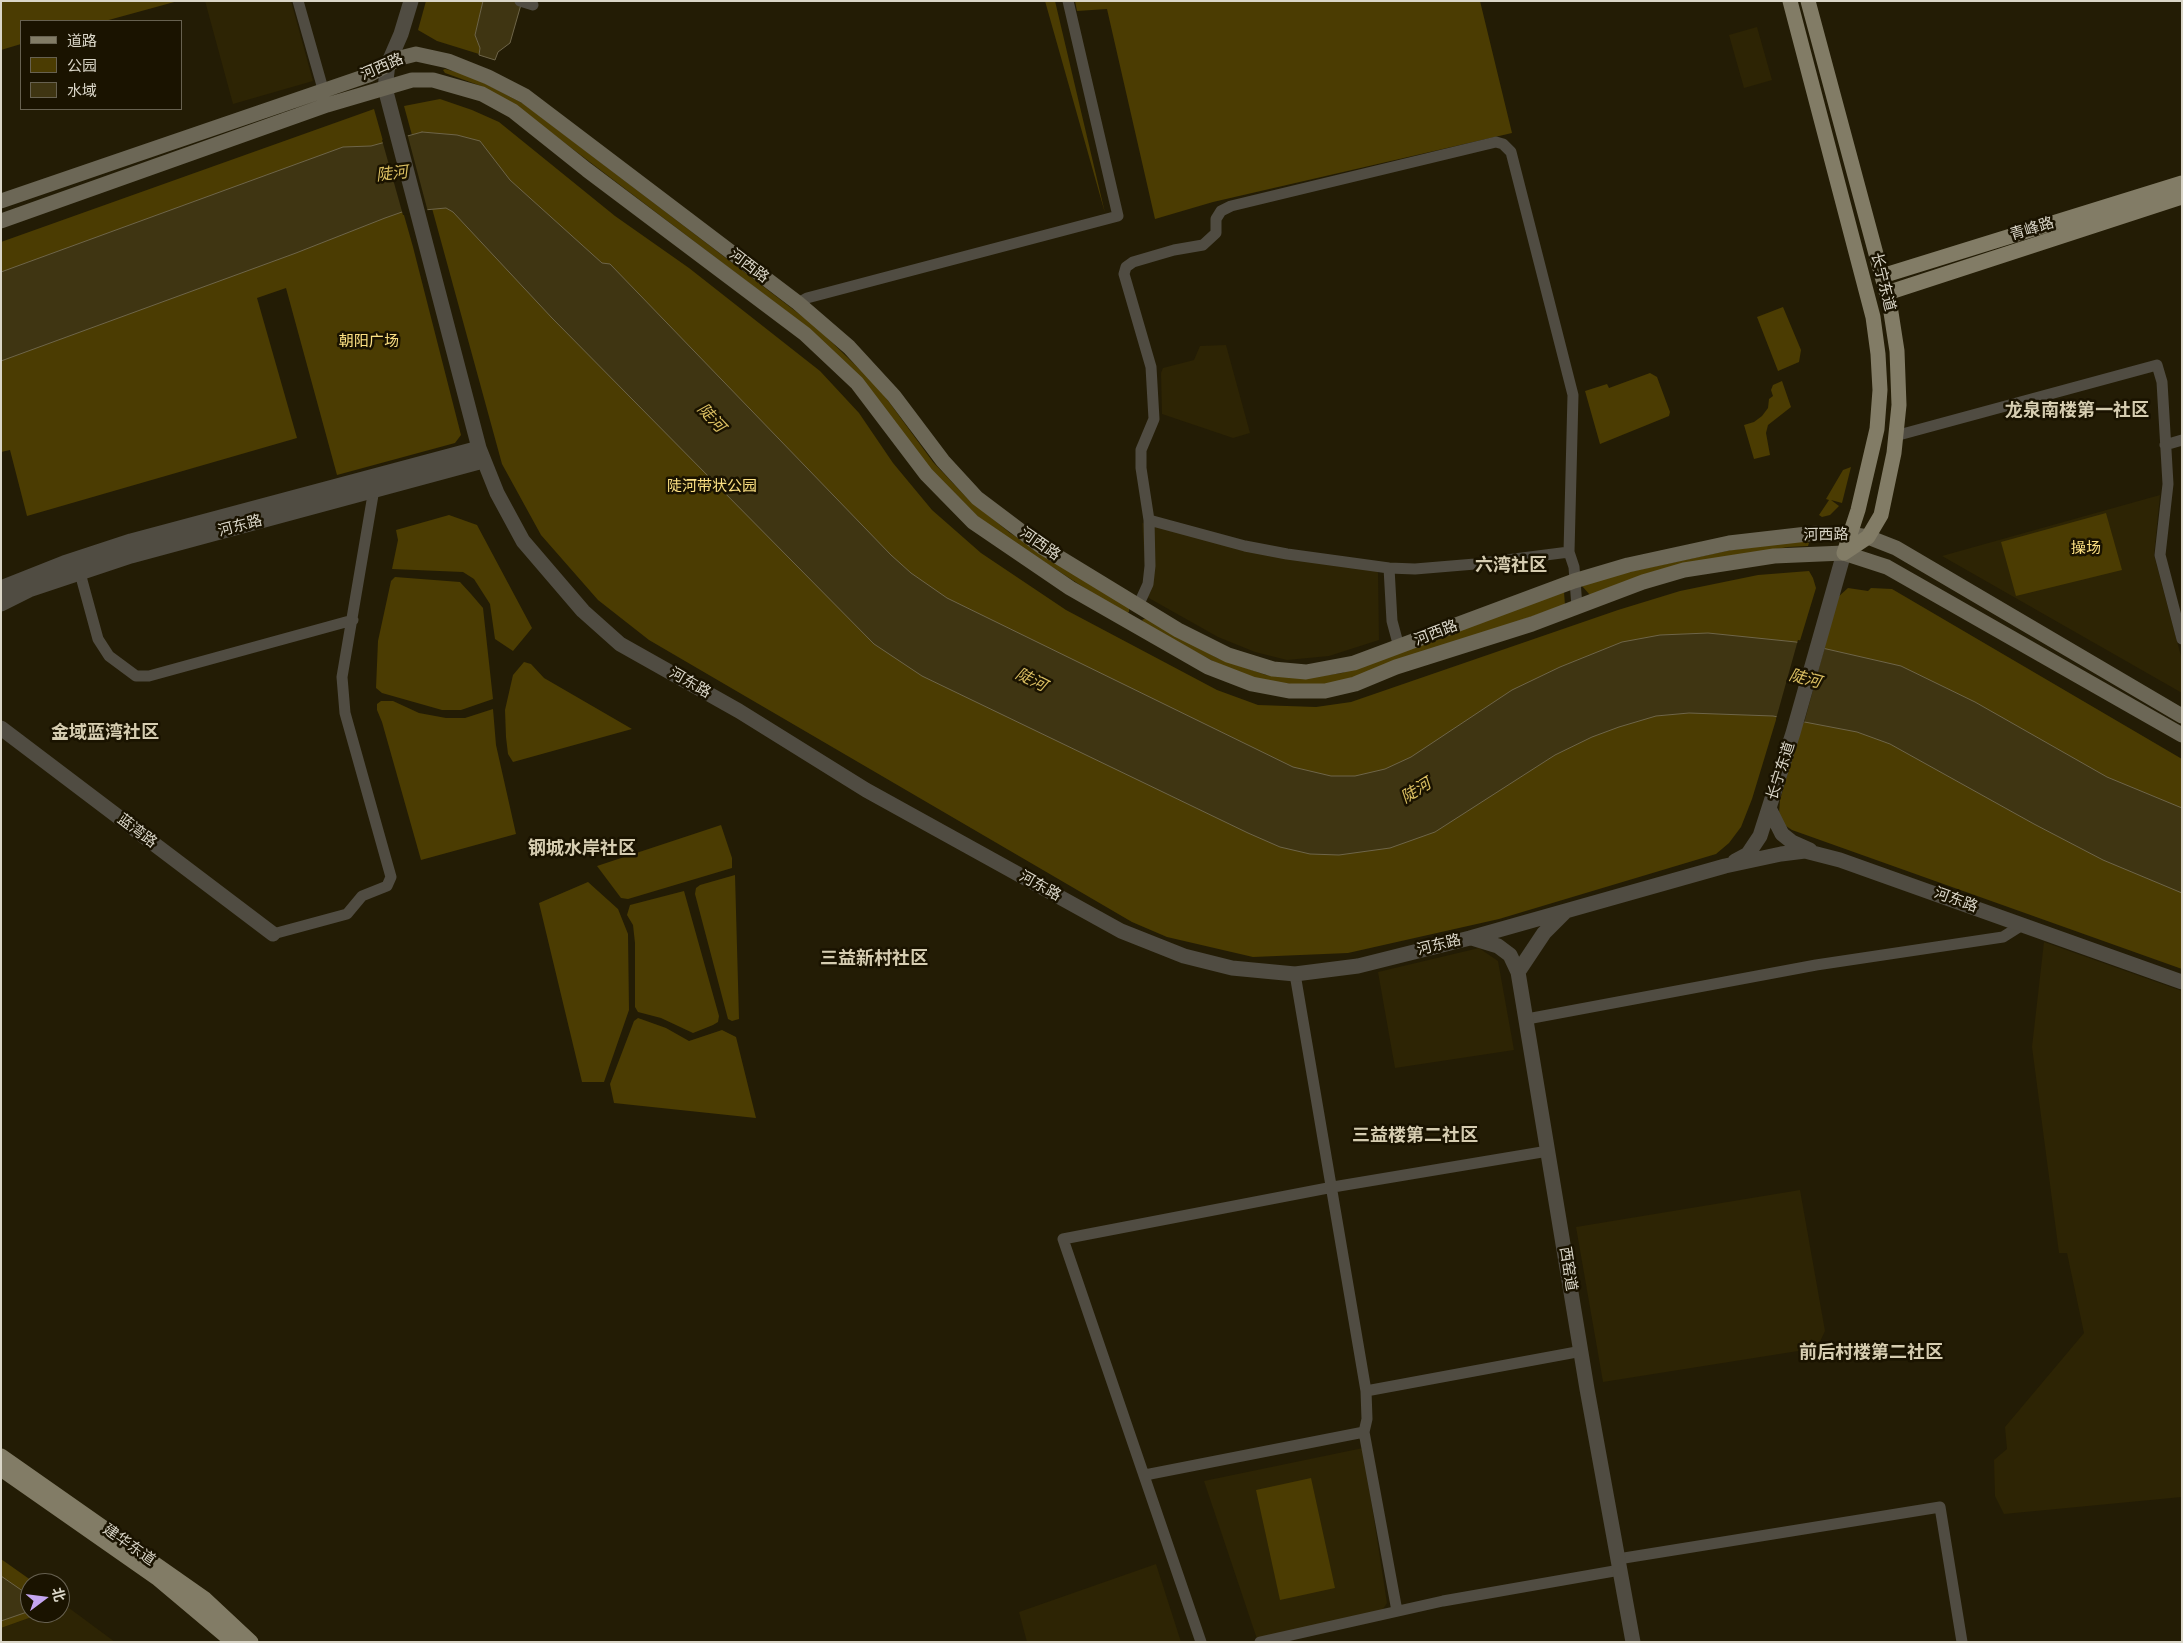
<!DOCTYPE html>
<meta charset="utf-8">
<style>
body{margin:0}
#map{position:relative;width:2183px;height:1643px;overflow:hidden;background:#231c05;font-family:"Work Sans","Noto Sans SC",sans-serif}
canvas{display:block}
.frame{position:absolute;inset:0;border:2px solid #dad6c8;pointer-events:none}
.legend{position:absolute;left:20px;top:20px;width:162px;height:90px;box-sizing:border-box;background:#1a1300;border:1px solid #676150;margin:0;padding:6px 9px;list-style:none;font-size:15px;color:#dad6c8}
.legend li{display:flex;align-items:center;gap:10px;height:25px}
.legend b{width:25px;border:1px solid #676150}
.north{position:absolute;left:20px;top:1573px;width:50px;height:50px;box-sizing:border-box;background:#1a1300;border:1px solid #676150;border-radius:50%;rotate:75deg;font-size:14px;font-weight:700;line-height:20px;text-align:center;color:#dad6c8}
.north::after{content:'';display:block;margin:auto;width:18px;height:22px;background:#c5a6f0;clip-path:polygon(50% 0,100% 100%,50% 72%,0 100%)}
</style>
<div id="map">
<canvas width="2183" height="1643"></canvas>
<div class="frame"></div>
<ul class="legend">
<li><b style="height:6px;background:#827c66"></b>道路</li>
<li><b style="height:14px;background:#4b3c02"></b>公园</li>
<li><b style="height:14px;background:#3f3512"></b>水域</li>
</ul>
<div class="north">北</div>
</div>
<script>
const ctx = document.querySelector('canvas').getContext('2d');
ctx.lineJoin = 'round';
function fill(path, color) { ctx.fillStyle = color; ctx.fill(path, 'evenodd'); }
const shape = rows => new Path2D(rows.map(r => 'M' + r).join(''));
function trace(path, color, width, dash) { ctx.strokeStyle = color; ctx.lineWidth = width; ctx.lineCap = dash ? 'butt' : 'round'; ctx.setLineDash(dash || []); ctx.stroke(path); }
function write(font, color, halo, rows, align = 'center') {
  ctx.font = font + ' "Work Sans","Noto Sans SC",sans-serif'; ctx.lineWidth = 5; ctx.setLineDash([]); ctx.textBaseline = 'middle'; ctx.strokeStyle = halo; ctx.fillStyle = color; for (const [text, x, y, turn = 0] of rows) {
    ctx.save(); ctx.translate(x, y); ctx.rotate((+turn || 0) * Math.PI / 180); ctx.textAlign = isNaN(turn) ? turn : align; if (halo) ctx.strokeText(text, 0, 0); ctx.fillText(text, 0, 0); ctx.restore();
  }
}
const built = shape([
 [205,1,291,1,313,81,233,104],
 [1757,27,1772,80,1744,88,1729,35],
 [1226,345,1250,433,1233,438,1162,414,1161,373,1163,368,1194,360,1200,346],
 [2160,495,2154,555,2182,660,2182,693,1942,556],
 [1142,523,1289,559,1378,571,1379,640,1329,656,1287,660,1255,652,1218,637,1147,597],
 [2044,942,2182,991,2182,1497,2004,1514,1995,1496,1994,1460,2007,1449,2005,1427,2084,1333,2067,1253,2059,1253,2032,1047],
 [1479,948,1498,961,1514,1050,1395,1068,1378,972],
 [1800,1190,1825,1331,1817,1348,1603,1382,1576,1227],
 [1363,1448,1387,1603,1381,1612,1257,1639,1204,1481],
 [1156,1564,1181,1642,1027,1642,1019,1612],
 [65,1605,115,1642,1,1642,1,1628,43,1613,60,1613,60,1607]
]);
const green = shape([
 [1,1,178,1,105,21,21,21,21,44,1,50],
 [426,1,483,1,475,35,480,48,479,54,437,41,418,30],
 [1045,1,1055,1,1105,213],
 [1075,1,1480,1,1512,133,1213,202,1155,219,1107,9,1077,11],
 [445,69,469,75,524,104,815,326,878,387,933,462,967,498,1010,533,1129,608,1129,612,1125,614,998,532,977,516,922,460,862,379,807,327,520,109,481,86,445,73,443,70],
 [440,99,472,110,499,122,615,216,689,268,820,371,859,413,893,463,932,510,981,553,1066,610,1217,690,1258,705,1316,707,1351,702,1618,610,1680,591,1758,575,1809,571,1813,578,1816,588,1752,799,1741,827,1729,843,1716,854,1499,919,1348,953,1253,957,1167,937,1132,922,649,640,598,600,541,535,502,464,404,106],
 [374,109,413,247,461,435,455,443,337,475,286,288,257,298,297,438,27,516,10,450,1,452,1,242],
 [1783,307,1801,350,1799,362,1778,371,1757,317],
 [1650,373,1657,377,1670,412,1669,416,1600,444,1585,391,1607,384,1609,388],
 [1782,381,1791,407,1768,425,1766,433,1770,455,1754,459,1744,425,1754,422,1762,416,1768,408,1769,399,1773,396,1771,390,1773,385],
 [1851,467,1842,503,1831,500,1839,506,1830,515,1822,517,1819,515,1829,500,1826,499,1843,470],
 [2106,513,2122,570,2016,596,2001,542],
 [449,515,477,525,532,628,513,651,495,639,490,604,474,579,463,572,392,569,398,540,396,530],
 [1801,541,1809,543,1808,546,1788,547,1734,556,1590,595,1582,586,1614,575,1731,550],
 [395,577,460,582,471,594,483,608,493,699,461,710,442,710,382,693,376,688,378,641,391,581],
 [1848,588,1868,591,1871,588,1892,589,2182,759,2182,969,1792,830,1783,824,1779,813,1780,800,1838,597],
 [1564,592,1565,605,1353,678,1329,684,1301,685,1270,682,1242,675,1211,660,1146,625,1142,620,1146,618,1217,658,1266,675,1304,678,1342,673],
 [524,662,531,664,544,678,632,729,513,762,508,754,506,737,505,710,513,675],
 [381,701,393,701,419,713,446,718,465,718,493,709,496,745,516,834,421,860,382,722,377,710,377,704],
 [721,825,732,858,732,868,628,899,621,898,597,866],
 [735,875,739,1019,732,1021,728,1019,695,894,696,888,700,885],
 [588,882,618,909,628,934,629,1010,604,1082,582,1082,539,903],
 [684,891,719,1016,718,1022,713,1025,693,1033,661,1018,638,1012,635,1007,635,943,633,925,627,915,630,905],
 [638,1018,666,1028,689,1041,722,1030,736,1037,756,1118,614,1103,610,1084,634,1021],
 [1311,1478,1335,1588,1280,1600,1256,1490],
 [1,1559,35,1583,30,1583,30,1613,43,1613,1,1628]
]);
const water = shape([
 [483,1,522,1,510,43,498,52,495,60,479,55,480,48,475,35,483,1],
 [422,132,457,135,480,141,510,180,602,263,610,264,891,555,911,573,947,598,1293,767,1331,776,1355,776,1385,769,1411,757,1512,690,1560,667,1622,642,1660,635,1708,633,1796,642,1901,666,1975,702,2107,777,2182,808,2182,893,2103,860,2034,824,1890,744,1857,732,1773,716,1689,713,1656,716,1619,727,1592,737,1555,755,1435,832,1390,848,1339,855,1310,854,1280,847,1248,833,922,676,874,644,552,318,453,212,446,208,402,212,385,218,296,253,1,361,1,272,343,147,371,146,422,132],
 [1,1576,30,1596,30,1611,1,1621,1,1576]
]);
const pier = shape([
 [407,133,428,212,403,215,382,140],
 [1798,640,1825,646,1804,723,1776,719]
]);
const minor = shape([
 [298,1,323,89],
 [520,1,533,5],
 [798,303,807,298,1118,216,1068,1],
 [1895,436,2157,365,2162,382,2168,484,2160,555,2182,639],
 [2165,445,2182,440],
 [1149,520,1245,546,1287,554,1389,568,1415,569,1475,564,1569,552],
 [1389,568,1392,621,1399,647],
 [80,573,98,639,109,656,136,676,149,676,353,620],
 [1138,606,1148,584,1150,566,1149,520,1141,468,1141,450,1154,419,1151,367,1124,274,1126,267,1133,262,1174,250,1203,245,1216,233,1216,219,1221,211,1231,206,1496,142,1503,144,1511,152,1573,395,1569,552,1574,567,1577,607],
 [273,934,347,914,362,896,387,886,391,877,345,713,342,677,374,489],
 [1527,1019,1816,965,2003,937,2022,925],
 [1366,1391,1582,1351],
 [1364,1432,1397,1611],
 [1145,1475,1364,1432,1367,1419,1366,1391,1295,974],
 [1618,1559,1940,1507,1962,1642],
 [1201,1642,1063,1239,1333,1187,1548,1151],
 [1260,1642,1443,1601,1620,1570]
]);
const tertiary = shape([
 [411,1,401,34,388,64,385,88,479,448,497,493,523,541,583,611,620,644,739,711,866,790,1121,931,1184,956,1232,968,1295,974,1358,966,1470,938,1725,866,1781,854,1805,851,1840,860,2182,982],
 [1,588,64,563,131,541,479,448],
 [1,604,29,590,131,556,483,461],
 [1,728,273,934],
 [1769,808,1782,834,1792,842,1810,850],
 [1735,861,1748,854,1760,836,1793,733,1844,553],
 [1472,938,1498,946,1510,955,1518,972,1587,1389,1633,1642],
 [1518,972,1544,933,1565,912]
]);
const secondary = shape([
 [1,201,369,75,400,58,416,54,448,61,488,77,525,96,798,303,849,347,894,396,943,461,977,498,1042,547,1178,630,1228,655,1273,669,1306,672,1354,663,1574,581,1628,565,1729,543,1816,533,1849,534,1868,537,1896,548,2182,716],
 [1,221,327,105,412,80,433,80,482,94,513,111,587,170,805,334,857,383,926,474,973,522,1070,588,1208,667,1252,684,1289,691,1325,691,1355,684,1396,667,1532,624,1643,582,1684,570,1774,556,1844,553,1887,567,2182,735]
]);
const primary = shape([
 [1790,1,1873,317,1878,354,1880,390,1877,429,1858,510,1844,553],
 [1808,1,1890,306,1897,351,1899,405,1894,453,1881,515,1868,537,1844,553],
 [1882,276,2182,183],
 [1887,293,2182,197],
 [1,1456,205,1599,251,1642],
 [1,1469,157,1578,233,1642]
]);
const streetNames = [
 ["河西路",382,67,-23],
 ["青峰路",2032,229,-17],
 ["河西路",749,266,37],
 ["长宁东道",1883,282,76],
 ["河东路",240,526,-15],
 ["河西路",1826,535,-1],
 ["河西路",1040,544,35],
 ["河西路",1436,633,-21],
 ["河东路",690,683,30],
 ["长宁东道",1781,771,-72],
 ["蓝湾路",137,831,37],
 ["河东路",1040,886,29],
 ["河东路",1956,900,20],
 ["河东路",1439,945,-14],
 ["西窑道",1568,1269,81],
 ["建华东道",129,1545,35]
];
const parkNames = [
 ["朝阳广场",369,342],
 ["陡河带状公园",712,487],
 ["操场",2086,549]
];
const waterNames = [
 ["陡河",392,174,-7],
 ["陡河",711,418,47],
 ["陡河",1805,679,15],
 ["陡河",1031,680,26],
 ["陡河",1416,791,-32]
];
const quarterNames = [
 ["龙泉南楼第一社区",2077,411],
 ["六湾社区",1511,566],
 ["金域蓝湾社区",105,733],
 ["钢城水岸社区",582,849],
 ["三益新村社区",874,959],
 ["三益楼第二社区",1415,1136],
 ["前后村楼第二社区",1871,1353]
];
fill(built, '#2d2404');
fill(green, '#4b3c02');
fill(water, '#3f3512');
trace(water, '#6e6549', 1);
fill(pier, '#231c05');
trace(minor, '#504c42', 11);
trace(tertiary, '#504c42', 15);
trace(secondary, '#6c6756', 15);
trace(primary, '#827c66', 15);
write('15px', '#dad6c8', '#1a1300', streetNames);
write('15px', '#fde183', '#1a1300', parkNames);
write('italic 16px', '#dcc062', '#1a1300', waterNames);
write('bold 18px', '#d6cdb1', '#1a1300', quarterNames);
</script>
